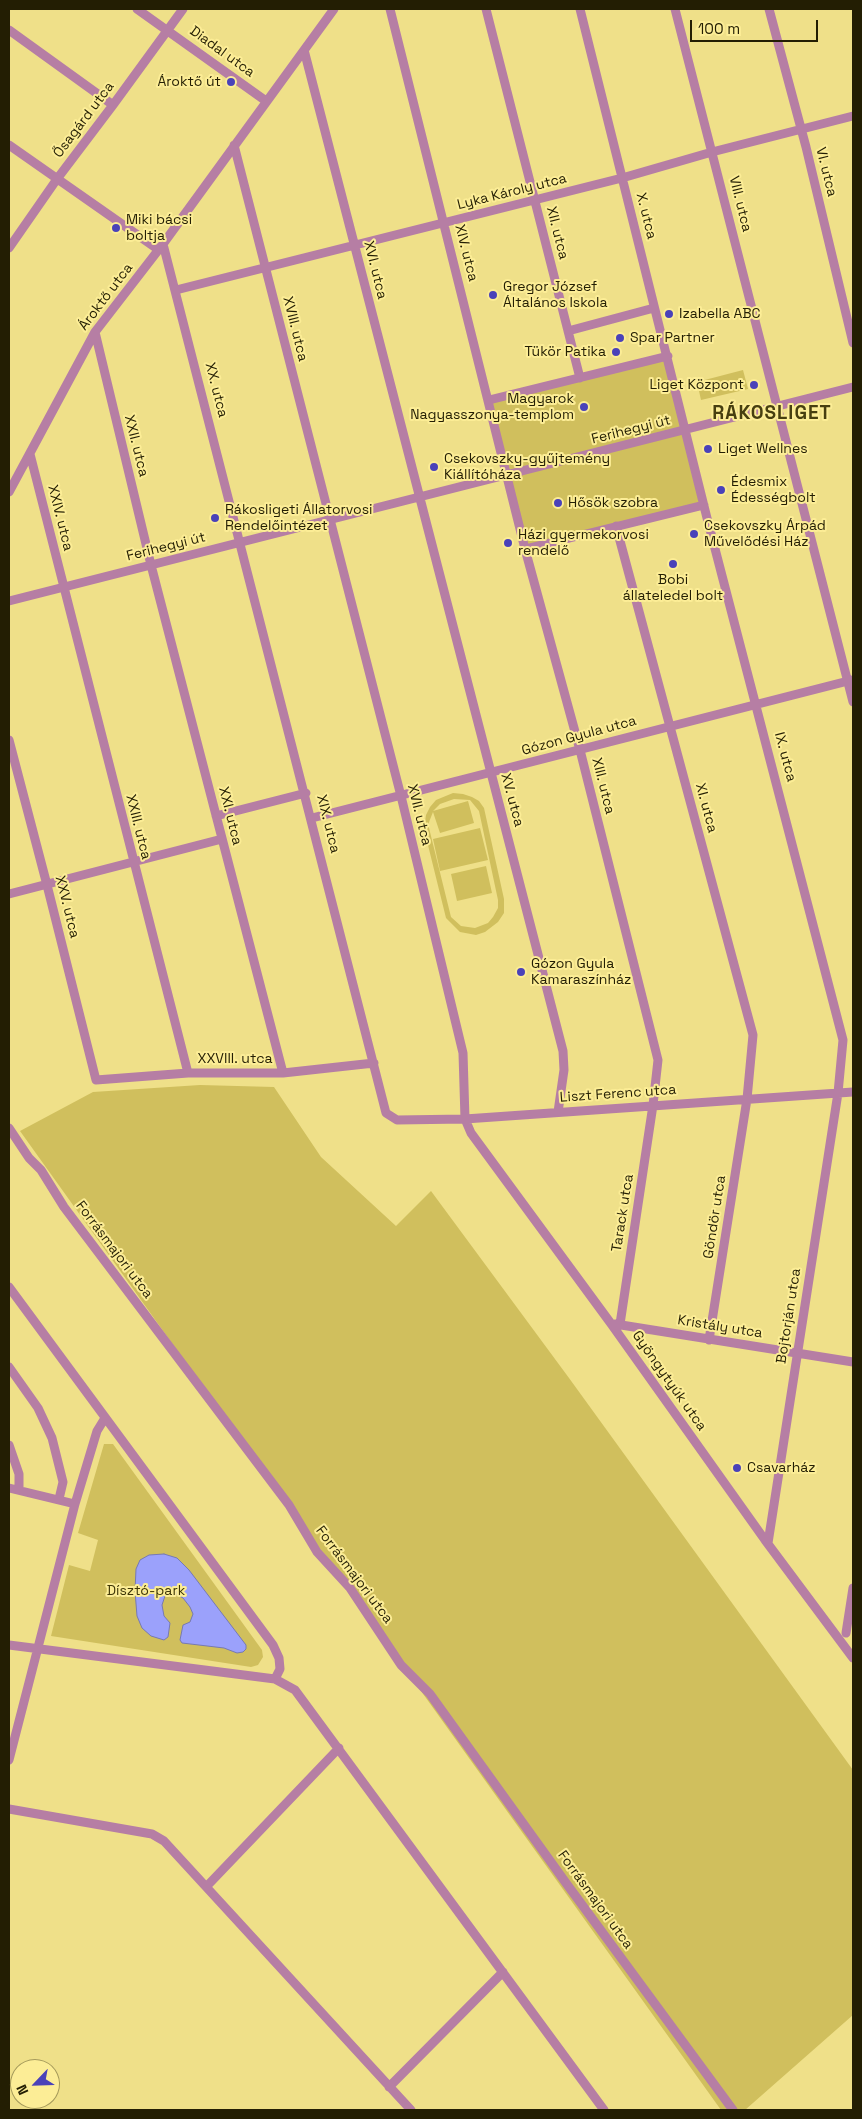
<!DOCTYPE html>
<meta charset="utf-8">
<style>
body{margin:0}
#map{position:relative;width:862px;height:2119px;overflow:hidden;background:#efe089;font-family:"Space Grotesk",sans-serif}
canvas{display:block}
.frame{position:absolute;inset:0;border:10px solid #231e03;pointer-events:none}
.north{position:absolute;left:10px;top:2059px;width:50px;height:50px;box-sizing:border-box;background:#fced96;border:1px solid #a59a5b;border-radius:50%;rotate:246deg;font-size:14px;font-weight:700;line-height:20px;text-align:center;color:#231e03}
.north::after{content:'';display:block;margin:auto;width:18px;height:22px;background:#4a42b9;clip-path:polygon(50% 0,100% 100%,50% 72%,0 100%)}
.scale{position:absolute;left:690px;top:20px;width:128px;height:22px;box-sizing:border-box;border:2px solid #231e03;border-top:0;padding-left:6px;font-size:15px;line-height:18px;white-space:nowrap;color:#231e03;-webkit-text-stroke:4px #fced96;paint-order:stroke}
</style>
<div id="map">
<canvas width="862" height="2119"></canvas>
<div class="frame"></div>
<div class="north">N</div>
<div class="scale">100 m</div>
</div>
<script>
const ctx = document.querySelector('canvas').getContext('2d');
ctx.lineJoin = 'round';
function fill(path, color) { ctx.fillStyle = color; ctx.fill(path, 'evenodd'); }
const shape = rows => new Path2D(rows.map(r => 'M' + r).join(''));
function trace(path, color, width, dash) { ctx.strokeStyle = color; ctx.lineWidth = width; ctx.lineCap = dash ? 'butt' : 'round'; ctx.setLineDash(dash || []); ctx.stroke(path); }
function write(font, color, halo, rows, align = 'center') {
  ctx.font = font + ' "Space Grotesk",sans-serif'; ctx.lineWidth = 4; ctx.setLineDash([]); ctx.textBaseline = 'middle'; ctx.strokeStyle = halo; ctx.fillStyle = color; for (const [text, x, y, turn = 0] of rows) {
    ctx.save(); ctx.translate(x, y); ctx.rotate((+turn || 0) * Math.PI / 180); ctx.textAlign = isNaN(turn) ? turn : align; if (halo) ctx.strokeText(text, 0, 0); ctx.fillText(text, 0, 0); ctx.restore();
  }
}
const green = shape([
 [668,356,704,505,525,549,489,400],
 [743,370,748,389,701,400,697,382],
 [453,793,463,794,472,797,479,801,484,808,504,899,504,913,498,922,485,932,476,935,460,932,446,918,424,829,426,815,430,807,436,800],
 [454,799,470,800,479,811,498,900,498,908,493,917,488,923,475,928,461,926,451,917,429,828,429,822,433,812,440,833,474,823,468,801,433,811,440,804],
 [480,828,488,860,440,871,433,839],
 [486,866,492,893,457,901,451,874],
 [200,1085,274,1087,321,1157,396,1226,431,1191,569,1378,853,1770,853,2015,745,2110,721,2110,20,1131,93,1092],
 [104,1444,113,1444,262,1650,263,1657,258,1665,251,1667,51,1636,69,1565,90,1571,98,1540,78,1533]
]);
const water = shape([
 [164,1554,177,1558,189,1570,246,1645,246,1649,243,1652,237,1653,224,1648,182,1643,180,1640,183,1625,190,1622,193,1614,190,1607,183,1598,174,1593,165,1596,162,1605,164,1616,170,1623,168,1637,164,1640,151,1636,142,1628,137,1616,135,1591,136,1569,140,1560,149,1555,164,1554]
]);
const minor = shape([
 [137,9,266,101],
 [390,9,525,549,580,750,658,1060,653,1105,620,1324],
 [486,9,580,378],
 [580,9,707,518,843,1040,838,1093,768,1543],
 [675,9,853,702],
 [769,9,806,147,853,343],
 [9,30,113,105],
 [304,50,563,1051,564,1070,558,1112],
 [9,145,159,250],
 [234,145,401,796,463,1053,465,1119,471,1133,612,1325,765,1540,853,1658],
 [163,244,386,1113,397,1120,465,1119,853,1092],
 [9,248,57,179,113,105,183,9],
 [176,290,622,178,712,152,853,116],
 [568,331,654,308],
 [95,332,151,565,283,1073],
 [489,400,668,356],
 [30,454,188,1073],
 [9,492,95,332,163,244,334,9],
 [616,526,753,1035,747,1099,709,1340],
 [525,549,704,505],
 [9,601,853,387],
 [9,740,47,885,96,1080,188,1073,283,1073,374,1063],
 [216,816,306,793],
 [312,818,852,680],
 [9,894,222,839],
 [9,1128,29,1158,41,1170,64,1207,289,1505,317,1552,350,1588,401,1665,430,1694,566,1883,733,2110],
 [9,1287,273,1645,279,1658,280,1669,275,1679],
 [615,1324,853,1362],
 [9,1367,38,1408,52,1438,63,1482,59,1499],
 [9,1445,19,1474,19,1490],
 [9,1488,75,1504],
 [846,1633,853,1588],
 [9,1645,275,1679,295,1690,604,2110],
 [9,1760,75,1504,97,1431,105,1418],
 [9,1809,152,1834,164,1841,411,2110],
 [207,1886,339,1748],
 [389,2087,503,1972]
]);
const markers = [
 [231,82,5,"#4a42b9"],
 [116,228,5,"#4a42b9"],
 [493,295,5,"#4a42b9"],
 [669,314,5,"#4a42b9"],
 [620,338,5,"#4a42b9"],
 [616,352,5,"#4a42b9"],
 [754,385,5,"#4a42b9"],
 [584,407,5,"#4a42b9"],
 [708,449,5,"#4a42b9"],
 [434,467,5,"#4a42b9"],
 [721,490,5,"#4a42b9"],
 [558,503,5,"#4a42b9"],
 [215,518,5,"#4a42b9"],
 [694,534,5,"#4a42b9"],
 [508,543,5,"#4a42b9"],
 [673,564,5,"#4a42b9"],
 [521,972,5,"#4a42b9"],
 [737,1468,5,"#4a42b9"]
];
const streetNames = [
 ["Diadal utca",222,52,36],
 ["Ősagárd utca",84,120,-53],
 ["VI. utca",826,172,76],
 ["Lyka Károly utca",512,192,-14],
 ["VIII. utca",740,204,76],
 ["X. utca",646,216,76],
 ["XII. utca",557,233,76],
 ["XIV. utca",466,253,76],
 ["XVI. utca",375,270,76],
 ["Ároktő utca",106,297,-53],
 ["XVIII. utca",295,329,76],
 ["XX. utca",216,390,76],
 ["Ferihegyi út",631,430,-14],
 ["XXII. utca",136,446,76],
 ["XXIV. utca",60,518,76],
 ["Ferihegyi út",166,547,-14],
 ["Gózon Gyula utca",579,736,-15],
 ["IX. utca",785,757,75],
 ["XIII. utca",603,786,76],
 ["XV. utca",512,800,75],
 ["XI. utca",706,808,75],
 ["XVII. utca",419,815,76],
 ["XXI. utca",230,816,76],
 ["XIX. utca",328,824,76],
 ["XXIII. utca",138,827,76],
 ["XXV. utca",67,907,76],
 ["XXVIII. utca",235,1059],
 ["Liszt Ferenc utca",618,1094,-4],
 ["Tarack utca",623,1213,-81],
 ["Göndör utca",715,1217,-81],
 ["Forrásmajori utca",114,1250,53],
 ["Bojtorján utca",789,1316,-81],
 ["Kristály utca",720,1327,9],
 ["Gyöngytyúk utca",669,1381,55],
 ["Forrásmajori utca",354,1575,53],
 ["Forrásmajori utca",595,1900,54]
];
const poiNames = [
 ["Ároktő út",221,82,"right"],
 ["Miki bácsi",126,220],
 ["boltja",126,236],
 ["Gregor József",503,287],
 ["Általános Iskola",503,303],
 ["Izabella ABC",679,314],
 ["Spar Partner",630,338],
 ["Tükör Patika",606,352,"right"],
 ["Liget Központ",744,385,"right"],
 ["Magyarok",574,399,"right"],
 ["Nagyasszonya-templom",574,415,"right"],
 ["Liget Wellnes",718,449],
 ["Csekovszky-gyűjtemény",444,459],
 ["Kiállítóháza",444,475],
 ["Édesmix",731,482],
 ["Édességbolt",731,498],
 ["Hősök szobra",568,503],
 ["Rákosligeti Állatorvosi",225,510],
 ["Rendelőintézet",225,526],
 ["Csekovszky Árpád",704,526],
 ["Művelődési Ház",704,542],
 ["Házi gyermekorvosi",518,535],
 ["rendelő",518,551],
 ["Bobi",673,580,"center"],
 ["állateledel bolt",673,596,"center"],
 ["Gózon Gyula",531,964],
 ["Kamaraszínház",531,980],
 ["Csavarház",747,1468]
];
const parkNames = [
 ["Dísztó-park",146,1591]
];
const districtNames = [
 ["RÁKOSLIGET",772,414]
];
fill(green, '#d0bf5d');
fill(water, '#9ba1fb');
trace(water, '#777ab1', 1);
trace(minor, '#b67ea4', 9);
for (const [x, y, r, color] of markers) { const dot = new Path2D(); dot.arc(x, y, r, 0, 2 * Math.PI); ctx.fillStyle = color; ctx.fill(dot); trace(dot, '#fced96', 2); }
write('14px', '#231e03', '#fced96', streetNames);
write('14px', '#231e03', '#fced96', poiNames, 'left');
write('14px', '#3f3708', '#fced96', parkNames);
ctx.letterSpacing = '1px';
write('bold 19px', '#473f10', '#fced96', districtNames);
ctx.letterSpacing = '0px';
</script>
